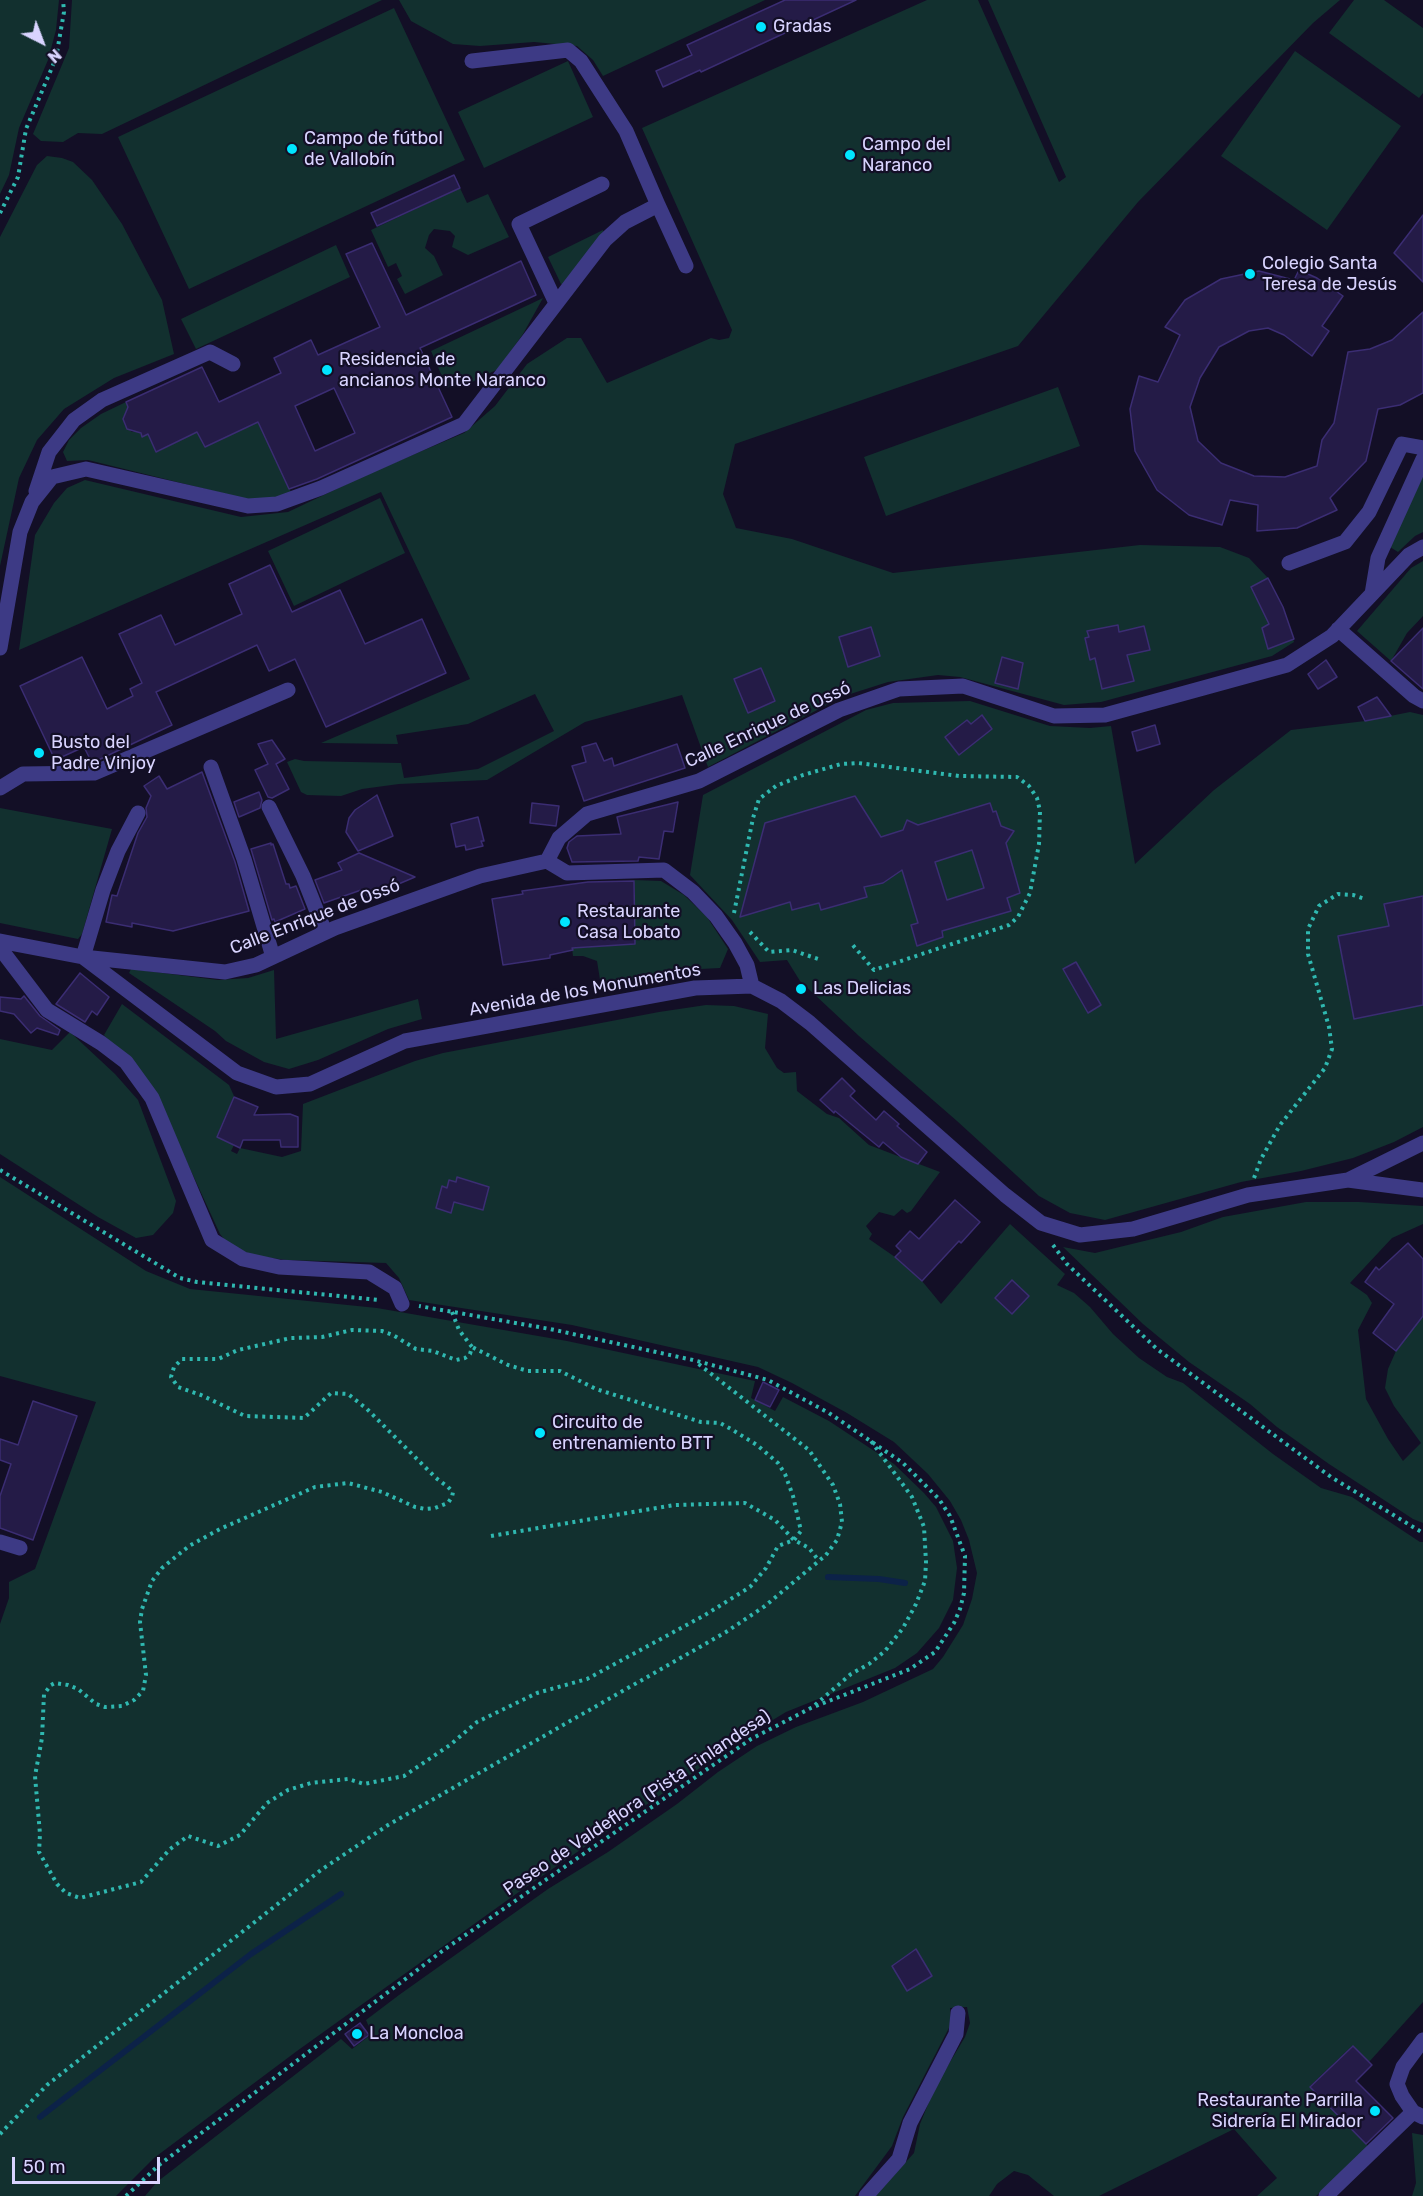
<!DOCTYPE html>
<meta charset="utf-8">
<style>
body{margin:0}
#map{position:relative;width:1423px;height:2196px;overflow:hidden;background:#130f26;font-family:Rubik,sans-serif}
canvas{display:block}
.north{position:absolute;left:12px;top:12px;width:60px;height:60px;-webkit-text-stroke:4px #130f26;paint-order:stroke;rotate:138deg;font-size:16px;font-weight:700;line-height:24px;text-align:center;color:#d9d4ff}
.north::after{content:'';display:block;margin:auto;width:21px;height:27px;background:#d9d4ff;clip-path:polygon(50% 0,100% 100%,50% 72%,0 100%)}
.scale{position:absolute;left:12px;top:2157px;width:148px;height:27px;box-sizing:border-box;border:3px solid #d9d4ff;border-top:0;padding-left:8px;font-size:18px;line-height:21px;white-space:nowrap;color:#d9d4ff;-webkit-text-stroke:4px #130f26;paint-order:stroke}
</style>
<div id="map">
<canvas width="1423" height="2196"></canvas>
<div class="north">N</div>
<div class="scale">50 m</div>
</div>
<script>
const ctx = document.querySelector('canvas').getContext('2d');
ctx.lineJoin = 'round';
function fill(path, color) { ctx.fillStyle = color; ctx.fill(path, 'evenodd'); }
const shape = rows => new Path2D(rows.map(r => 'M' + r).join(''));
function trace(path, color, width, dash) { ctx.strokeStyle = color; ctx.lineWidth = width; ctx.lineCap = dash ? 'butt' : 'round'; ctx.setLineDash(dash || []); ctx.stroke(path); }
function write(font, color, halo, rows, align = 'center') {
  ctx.font = font + ' Rubik,sans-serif'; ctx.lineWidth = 4.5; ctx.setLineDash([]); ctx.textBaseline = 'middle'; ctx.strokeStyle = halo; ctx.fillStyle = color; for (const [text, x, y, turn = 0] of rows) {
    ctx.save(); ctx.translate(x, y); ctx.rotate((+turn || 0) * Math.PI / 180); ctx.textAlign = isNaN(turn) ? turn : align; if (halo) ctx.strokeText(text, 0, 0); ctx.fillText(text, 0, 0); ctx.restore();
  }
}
const green = shape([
 [0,0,59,0,56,30,48,60,19,128,9,175,0,194],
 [72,0,382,0,102,134,78,133,63,142,41,141,33,134,69,48],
 [399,0,765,0,603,76,593,60,577,46,534,42,480,46,453,44,411,21],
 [927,0,978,0,1059,182,1066,177,988,0,1340,0,1313,23,1138,202,1018,346,735,444,723,494,736,528,792,539,893,573,1140,545,1220,547,1249,558,1268,578,1282,606,1294,642,1272,656,1101,702,1064,705,960,677,938,675,888,682,844,696,708,767,682,695,585,722,487,780,399,784,362,789,341,796,307,795,301,792,287,762,295,759,304,761,401,763,404,778,478,769,554,731,535,694,468,724,396,735,398,744,321,743,470,679,381,492,19,650,35,535,54,503,67,488,85,480,241,517,288,512,368,474,464,433,495,406,527,364,567,338,581,338,607,383,711,338,719,340,729,338,732,330,642,128],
 [1354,0,1384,0,1423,28,1423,93,1419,98,1329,33],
 [394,8,465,160,189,289,118,137],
 [1295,51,1401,126,1327,230,1221,156],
 [568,61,593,117,484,168,458,112],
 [47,156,62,158,73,162,92,180,122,224,162,300,174,354,114,378,64,409,37,440,19,478,0,566,0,237,37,165],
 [460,188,467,203,488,194,509,237,468,255,452,247,455,236,450,231,434,229,429,235,425,248,434,256,443,275,405,294,397,279,402,276,396,263,388,267,371,230],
 [603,230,603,232,564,284,561,284,548,257],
 [336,245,350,277,196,349,181,319],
 [543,298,523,334,498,369,464,386,461,382,447,388,431,351],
 [1058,387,1080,446,886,516,864,457],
 [126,402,129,408,123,417,125,426,132,432,140,431,142,437,148,434,157,452,197,432,205,447,258,422,291,492,273,499,250,500,88,460,67,461,63,452,69,440,81,428,101,414],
 [1423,476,1423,532,1415,536,1398,552,1390,547],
 [380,498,405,553,294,606,268,551],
 [1423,561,1423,616,1407,633,1391,661,1357,631,1411,568],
 [970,701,1050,726,1090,728,1111,726,1135,864,1214,790,1291,730,1365,721,1410,712,1423,715,1423,1127,1394,1142,1353,1158,1301,1171,1241,1182,1105,1220,1070,1213,1039,1196,957,1121,859,1036,800,981,787,960,760,962,732,920,690,875,703,795,866,710,893,703],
 [0,808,112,829,82,934,78,939,0,923],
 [634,880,661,881,684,895,707,917,728,949,720,968,700,969,601,986,597,961,583,956,573,956,572,948,635,944],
 [131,969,218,980,248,978,274,970,276,1039,418,999,422,1019,388,1029,318,1060,289,1069,264,1062,226,1041,215,1031,129,973],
 [122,1004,229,1085,234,1096,217,1136,234,1145,231,1151,237,1154,240,1148,282,1157,301,1151,303,1104,415,1061,443,1053,659,1012,706,1005,734,1006,768,1014,765,1048,777,1068,784,1073,796,1072,797,1091,827,1114,839,1118,869,1145,940,1172,911,1211,907,1213,902,1209,894,1216,879,1212,866,1226,872,1234,869,1239,895,1257,922,1281,941,1304,1010,1224,1065,1274,1057,1285,1074,1293,1090,1307,1113,1334,1139,1358,1167,1377,1183,1383,1273,1454,1321,1488,1352,1497,1420,1542,1423,1542,1423,2002,1369,2062,1352,2046,1310,2086,1370,2148,1316,2196,1257,2196,1277,2178,1234,2129,1099,2196,1054,2196,1028,2175,1014,2171,997,2184,989,2196,875,2196,914,2153,920,2124,935,2087,965,2037,970,2023,967,2007,950,2008,951,2024,903,2117,892,2146,855,2196,145,2196,157,2182,341,2039,352,2049,372,2034,366,2020,399,1995,548,1889,608,1852,677,1804,718,1772,757,1746,796,1727,863,1702,933,1669,943,1657,963,1625,972,1599,977,1573,969,1540,961,1520,950,1501,928,1474,894,1442,847,1413,792,1383,758,1367,572,1325,409,1300,399,1278,386,1263,287,1260,255,1256,229,1245,220,1234,157,1097,104,1035],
 [70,1032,115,1074,138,1100,176,1201,173,1213,153,1235,136,1238,98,1217,0,1154,0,1039,52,1050],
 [0,1177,146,1271,190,1289,377,1308,567,1341,755,1381,751,1398,775,1411,783,1397,829,1421,894,1464,924,1493,936,1507,953,1541,957,1568,953,1600,939,1628,917,1653,895,1668,786,1712,748,1735,516,1894,297,2051,154,2158,116,2196,0,2196,0,1624,9,1598,9,1582,35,1569,96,1402,0,1376],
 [1306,1202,1359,1202,1423,1206,1423,1224,1392,1238,1350,1283,1367,1295,1372,1303,1358,1330,1366,1399,1388,1439,1403,1461,1421,1443,1394,1406,1385,1388,1388,1369,1396,1351,1423,1316,1423,1523,1413,1519,1329,1464,1277,1427,1250,1404,1189,1362,1143,1324,1063,1247,1095,1253,1181,1232,1223,1217],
 [1412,2133,1423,2135,1423,2196,1412,2196,1416,2183]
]);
const stream = shape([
 [828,1577,879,1579,905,1583],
 [40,2117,251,1954,341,1894]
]);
const building = shape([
 [785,0,856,0,701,72,700,70,663,87,656,71,692,55,687,45,785,0],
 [454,175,460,188,377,226,371,213,454,175],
 [1423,215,1423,282,1394,253,1423,215],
 [372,243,406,315,521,261,536,295,420,348,452,417,317,479,289,489,258,422,205,447,197,432,156,452,148,434,142,437,141,433,127,429,123,419,128,407,126,402,202,367,219,402,281,373,274,358,311,340,318,355,380,327,346,254,372,243],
 [334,388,355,433,315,451,295,406,334,388],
 [1299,270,1317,278,1343,296,1322,326,1329,331,1312,356,1284,335,1268,328,1249,331,1219,347,1200,378,1190,407,1198,441,1221,463,1254,476,1285,477,1317,466,1322,440,1334,423,1348,352,1370,349,1392,340,1423,312,1423,393,1400,405,1378,409,1366,461,1330,498,1337,510,1297,528,1257,531,1258,505,1230,500,1222,525,1189,515,1157,490,1135,451,1130,409,1139,376,1158,382,1180,335,1165,327,1185,300,1221,279,1259,271,1294,280,1299,270],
 [270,565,292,612,340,590,365,644,422,619,446,673,326,727,295,659,269,671,257,645,156,692,172,725,92,763,84,747,55,760,20,686,82,657,107,709,133,696,130,689,142,683,119,634,161,615,175,645,242,614,229,584,270,565],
 [1268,578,1283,607,1294,639,1268,649,1262,628,1269,624,1251,587,1268,578],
 [1118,625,1119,632,1144,626,1150,650,1127,655,1134,681,1102,689,1095,658,1090,660,1085,638,1089,637,1087,631,1118,625],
 [871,627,880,656,848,667,839,637,871,627],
 [1423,628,1423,689,1391,661,1423,628],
 [1002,657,1023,663,1018,689,995,683,1002,657],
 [1326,660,1337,677,1318,689,1308,674,1326,660],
 [761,668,775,701,748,713,734,679,761,668],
 [1377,697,1391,716,1365,721,1358,707,1377,697],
 [982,715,992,729,959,755,945,737,967,720,971,724,982,715],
 [1155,725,1160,744,1137,751,1132,732,1155,725],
 [272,740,285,759,276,764,289,789,272,798,268,797,255,770,268,764,258,744,272,740],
 [596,743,604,761,612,758,614,766,677,744,685,768,584,801,572,766,586,762,582,747,596,743],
 [202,772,235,862,249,911,173,931,132,923,132,927,106,922,112,895,117,896,138,833,147,817,146,808,151,796,144,786,159,776,167,789,202,772],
 [259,792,262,800,260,808,239,817,234,802,259,792],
 [377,795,393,836,358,851,346,832,349,818,355,810,377,795],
 [855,796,881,837,903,830,907,820,918,825,990,803,993,812,996,811,1001,826,1014,831,1006,843,1020,893,1007,898,1011,911,942,931,943,937,917,946,911,925,918,923,902,870,883,883,864,887,867,897,821,910,819,903,792,910,790,902,740,917,765,823,855,796],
 [972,850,984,888,947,900,935,862,972,850],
 [678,802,673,832,664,831,659,859,639,857,638,861,572,862,567,848,569,842,577,836,621,834,617,817,678,802],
 [532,803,559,806,556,826,530,823,532,803],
 [478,817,484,841,481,841,483,846,466,850,465,845,456,847,451,824,478,817],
 [271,843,271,845,273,844,286,884,289,884,290,888,296,886,305,909,275,922,274,919,272,920,251,849,271,843],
 [359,853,415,877,368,897,364,889,324,903,315,880,342,870,338,863,359,853],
 [634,881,635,944,572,948,573,950,550,955,550,958,503,965,492,899,523,894,522,891,588,882,634,881],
 [1423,896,1423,1005,1354,1019,1338,936,1389,926,1384,904,1423,896],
 [1076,962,1101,1005,1088,1013,1063,969,1076,962],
 [80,973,109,997,97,1015,92,1011,85,1022,56,1004,80,973],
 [24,996,40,1016,60,1030,58,1035,37,1028,31,1033,14,1014,0,1011,0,997,21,999,24,996],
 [842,1078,855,1091,850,1096,876,1120,884,1111,899,1124,897,1126,927,1152,918,1164,901,1157,883,1142,879,1147,835,1111,834,1113,820,1100,842,1078],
 [234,1097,258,1107,254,1115,290,1114,298,1117,298,1147,281,1147,280,1140,243,1140,240,1148,217,1137,234,1097],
 [457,1177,489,1187,483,1210,454,1202,451,1213,436,1208,442,1186,447,1188,449,1180,456,1182,457,1177],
 [955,1200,980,1222,961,1243,959,1241,922,1281,895,1257,901,1251,896,1246,910,1231,919,1239,955,1200],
 [1408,1243,1423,1259,1423,1316,1396,1351,1373,1333,1394,1304,1365,1282,1376,1267,1379,1270,1408,1243],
 [1012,1280,1029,1296,1012,1314,995,1298,1012,1280],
 [763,1382,779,1390,770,1407,755,1400,763,1382],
 [33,1401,77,1416,33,1540,0,1528,0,1496,11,1464,0,1460,0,1439,18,1445,33,1401],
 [916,1949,932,1976,907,1991,892,1966,916,1949],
 [360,2023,369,2035,354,2046,345,2034,360,2023],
 [1353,2046,1372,2065,1356,2081,1393,2118,1366,2144,1310,2087,1353,2046]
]);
const path = shape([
 [0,213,18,177,26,129,56,58,64,12,63,0],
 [734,913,753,818,759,799,776,786,803,775,841,764,858,763,959,776,1017,777,1029,786,1037,798,1040,811,1039,844,1030,893,1018,917,1009,925,874,970,851,943],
 [750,932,769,952,792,950,818,959],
 [0,1170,180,1278,197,1282,379,1300],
 [1254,1178,1261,1159,1280,1125,1325,1068,1332,1049,1329,1027,1308,954,1308,929,1319,906,1338,894,1353,895,1365,899],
 [1053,1245,1067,1264,1157,1349,1331,1477,1423,1533],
 [452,1312,459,1330,472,1347,470,1354,465,1358,456,1360,433,1351,416,1349,393,1335,382,1331,352,1330,322,1337,291,1338,238,1350,218,1359,182,1359,174,1367,171,1377,178,1387,201,1395,245,1416,304,1418,331,1393,348,1394,367,1409,436,1478,448,1487,453,1492,452,1497,448,1503,435,1508,425,1509,415,1507,382,1492,348,1483,315,1487,220,1529,189,1546,162,1568,152,1581,142,1609,140,1622,146,1675,143,1691,134,1700,122,1706,105,1707,96,1704,78,1689,68,1685,55,1683,51,1685,44,1694,42,1738,35,1776,40,1834,39,1852,57,1884,66,1893,80,1898,141,1882,170,1849,188,1836,218,1846,240,1835,267,1803,288,1790,311,1783,348,1779,364,1784,404,1776,450,1745,477,1722,537,1693,587,1679,705,1615,750,1587,766,1568,778,1546,794,1540,801,1531,793,1496,785,1474,778,1463,757,1445,731,1429,720,1423,701,1422,596,1389,560,1371,528,1371,508,1365,472,1347],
 [491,1536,675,1505,745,1503,775,1520,794,1540,809,1548,819,1561],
 [815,1705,851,1674,869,1664,885,1651,903,1628,916,1604,925,1581,926,1562,924,1527,912,1497,871,1441],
 [0,2134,47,2085,321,1870,388,1825,726,1632,765,1606,826,1555,837,1540,842,1522,840,1504,833,1485,809,1450,696,1362],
 [126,2196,159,2165,445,1949,751,1739,811,1708,910,1669,935,1652,954,1623,960,1609,964,1593,965,1556,950,1516,939,1499,903,1463,829,1413,768,1380,693,1360,550,1329,419,1306]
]);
const minor = shape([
 [658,205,686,266],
 [556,303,519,224,602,184],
 [36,491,49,452,74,420,102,400,210,352,233,364],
 [1289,563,1345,542,1369,512,1402,444,1423,448],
 [1372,594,1378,558,1423,459],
 [1338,629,1414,696,1423,701],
 [0,648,20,532,32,502,52,477,86,469,248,506,277,504,321,488,464,424,605,240,625,222,658,205,626,131,581,61,568,50,472,61],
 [211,767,244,859,273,957],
 [0,788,23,774,94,773,288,690],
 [269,807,303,876,325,932],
 [138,813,118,851,103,890,83,957,225,972,256,965,335,928,480,876,547,861,559,838,587,814,699,781,839,710,899,689,963,686,1054,716,1105,715,1287,665,1332,636,1409,555,1423,547],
 [547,861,567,873,664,870,693,892,716,916,735,943,747,965,752,986],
 [0,941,83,957,237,1073,276,1087,310,1084,405,1041,695,988,752,986,781,1001,810,1023,1005,1195,1041,1223,1080,1235,1133,1229,1248,1195,1348,1180,1423,1190],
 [0,948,47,1010,101,1043,126,1062,152,1098,212,1240,243,1259,279,1267,369,1272,395,1288,402,1304],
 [1348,1180,1423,1143],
 [0,1542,20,1548],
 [1423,2040,1403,2067,1397,2084,1402,2096,1413,2112,1423,2117],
 [866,2196,899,2159,910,2123,956,2034,958,2013],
 [1326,2196,1413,2112]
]);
const markers = [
 [761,27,6,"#00e5ff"],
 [292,149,6,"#00e5ff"],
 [850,155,6,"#00e5ff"],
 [1250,274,6,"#00e5ff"],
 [327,370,6,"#00e5ff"],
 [39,753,6,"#00e5ff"],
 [565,922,6,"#00e5ff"],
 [801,989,6,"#00e5ff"],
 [540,1433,6,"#00e5ff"],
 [357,2034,6,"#00e5ff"],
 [1375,2111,6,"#00e5ff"]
];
const poiNames = [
 ["Gradas",773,27],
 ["Campo de fútbol",304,139],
 ["de Vallobín",304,160],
 ["Campo del",862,145],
 ["Naranco",862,166],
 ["Colegio Santa",1262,264],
 ["Teresa de Jesús",1262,285],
 ["Residencia de",339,360],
 ["ancianos Monte Naranco",339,381],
 ["Busto del",51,743],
 ["Padre Vinjoy",51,764],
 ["Restaurante",577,912],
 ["Casa Lobato",577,933],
 ["Las Delicias",813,989],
 ["Circuito de",552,1423],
 ["entrenamiento BTT",552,1444],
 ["La Moncloa",369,2034],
 ["Restaurante Parrilla",1363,2101,"right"],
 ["Sidrería El Mirador",1363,2122,"right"]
];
const streetNames = [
 ["Calle Enrique de Ossó",768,725,-25],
 ["Calle Enrique de Ossó",315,917,-21],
 ["Avenida de los Monumentos",585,990,-10],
 ["Paseo de Valdeflora (Pista Finlandesa)",637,1803,-34]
];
fill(green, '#12302f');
trace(stream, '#0c2248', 6);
fill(building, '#241b47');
trace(building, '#3b2d73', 1.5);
trace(path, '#2fb8b0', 4, [3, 4.5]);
trace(minor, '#3d3a85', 15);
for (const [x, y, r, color] of markers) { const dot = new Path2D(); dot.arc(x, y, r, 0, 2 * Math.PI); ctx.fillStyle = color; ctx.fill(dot); trace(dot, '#130f26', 2); }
write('18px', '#d9d4ff', '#130f26', poiNames, 'left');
write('18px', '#d9d4ff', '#130f26', streetNames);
</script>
